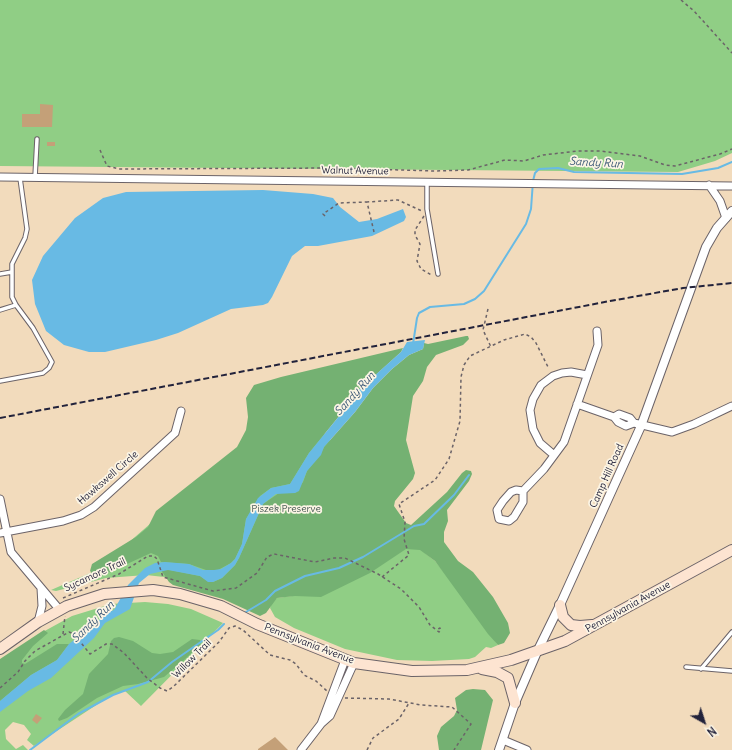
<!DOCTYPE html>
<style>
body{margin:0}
#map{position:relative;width:732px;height:750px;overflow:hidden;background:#f2dbbc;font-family:Delius,sans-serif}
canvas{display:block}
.north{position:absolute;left:684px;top:702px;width:40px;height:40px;-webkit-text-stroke:3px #fcf5e5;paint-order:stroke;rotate:141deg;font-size:11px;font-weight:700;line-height:16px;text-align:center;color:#22223b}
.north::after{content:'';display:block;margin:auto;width:14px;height:18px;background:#22223b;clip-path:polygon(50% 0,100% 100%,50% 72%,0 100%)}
</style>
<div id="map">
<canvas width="732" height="750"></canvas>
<div class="north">N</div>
</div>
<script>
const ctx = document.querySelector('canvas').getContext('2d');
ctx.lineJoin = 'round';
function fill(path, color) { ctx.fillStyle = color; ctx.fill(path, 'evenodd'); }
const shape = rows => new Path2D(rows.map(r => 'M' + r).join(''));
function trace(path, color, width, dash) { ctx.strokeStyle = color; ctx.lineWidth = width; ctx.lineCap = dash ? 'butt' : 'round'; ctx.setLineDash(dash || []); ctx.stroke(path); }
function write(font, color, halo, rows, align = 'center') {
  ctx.font = font + ' Delius,sans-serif'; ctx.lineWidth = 3.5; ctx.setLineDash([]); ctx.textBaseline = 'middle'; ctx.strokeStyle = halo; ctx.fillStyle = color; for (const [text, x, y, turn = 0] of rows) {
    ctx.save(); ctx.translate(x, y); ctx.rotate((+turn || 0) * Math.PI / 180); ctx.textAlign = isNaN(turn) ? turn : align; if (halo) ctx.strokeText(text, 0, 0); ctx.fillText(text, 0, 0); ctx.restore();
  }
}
const green = shape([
 [0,0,732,0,732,153,715,161,678,172,0,166],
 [316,424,426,554,435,561,499,640,495,641,498,645,491,648,486,647,475,657,469,659,432,661,397,660,345,649,294,628,275,617,270,608,272,602,277,598,292,596,173,578,146,575,106,578,56,591,51,590,97,570,250,437],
 [145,602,168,604,191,609,223,623,141,706,125,691,110,696,34,746,27,740,31,734,24,725,13,722,5,730,6,739,16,749,23,745,28,750,0,750,0,663,41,633,72,616,111,604]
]);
const forest = shape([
 [466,336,468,336,469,339,463,345,436,355,427,367,423,381,413,396,406,440,415,473,413,479,395,501,394,506,406,523,411,525,447,492,462,473,466,470,471,471,472,474,469,481,447,510,448,521,444,532,444,542,458,561,473,572,493,597,508,623,510,633,504,643,498,645,488,634,435,561,420,550,406,549,370,573,321,597,295,596,277,598,266,613,260,616,223,599,173,585,169,582,161,570,170,570,200,576,209,582,213,582,222,578,235,565,239,558,263,504,279,493,295,493,303,482,307,471,321,453,324,447,355,412,373,388,392,369,409,355,423,349,424,343,428,344],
 [403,348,401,352,350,398,340,415,309,453,290,484,271,488,260,496,246,519,242,544,235,559,231,563,218,570,206,570,189,564,161,562,158,556,151,553,103,575,95,576,90,571,92,564,136,537,148,527,156,511,237,447,246,430,248,417,246,398,254,385,281,377],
 [44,630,48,633,33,646,22,660,22,663,25,664,57,644,69,644,57,660,31,675,0,701,0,659],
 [119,637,133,641,152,653,160,654,173,652,192,639,200,640,201,642,200,645,183,661,164,677,138,684,123,686,97,698,67,718,59,721,58,719,65,710,83,694,89,674,108,654,111,641,114,638],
 [473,689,485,690,493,700,481,750,439,750,437,736,441,727,454,716,457,710,455,698,466,690]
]);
const water = shape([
 [263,190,313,194,333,198,340,207,359,222,377,219,403,209,406,217,404,221,372,236,318,246,305,246,292,256,272,297,268,303,263,305,231,309,178,333,156,340,105,352,89,352,64,345,46,331,35,304,32,280,43,256,75,218,103,198,126,192],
 [425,340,423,349,409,355,392,369,373,388,355,412,324,447,321,455,307,471,299,491,295,493,276,494,263,504,239,558,235,565,222,578,213,582,208,582,200,576,168,570,150,574,139,583,130,609,105,623,94,638,51,678,28,691,0,712,0,701,31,675,57,660,69,644,74,640,83,637,106,613,114,610,128,585,145,568,155,563,165,562,189,564,203,570,214,570,221,569,231,563,235,559,242,544,246,519,258,498,271,488,290,484,309,453,340,415,354,394,401,352,407,342]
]);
const stream = shape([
 [413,344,417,318,419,313,430,307,464,304,475,299,484,291,526,224,531,209,533,181,535,173,539,169,558,168,574,172,682,174,718,168,732,162],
 [246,612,266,600,275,591,305,576,339,568,363,557,414,526,424,524,454,495,469,475],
 [30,750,78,714,113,695,148,682,172,662,218,630,224,624]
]);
const building = shape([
 [40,104,53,105,52,127,22,127,22,114,40,114],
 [47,142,55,142,55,146,47,146],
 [36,714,42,718,37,724,32,720],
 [275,737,288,750,258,750,258,749]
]);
const path = shape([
 [681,0,694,11,732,53],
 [100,150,107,166,119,169,334,168,435,171,468,170,505,160,524,161,543,155,578,151,600,151,640,156,665,165,675,166,720,154,732,149],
 [325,216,323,214,339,203,367,202],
 [424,216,415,230,415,235,420,244,417,261,421,269,433,276],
 [374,232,367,202,398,200,422,211],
 [488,309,483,330,491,347],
 [382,577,409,555,404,539,405,522,399,504,435,480,449,459,460,421,461,377,464,365,470,356,504,340,525,334,531,337,536,343,549,369],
 [63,598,119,574,148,556,154,556,157,559,163,577,213,591,236,588,257,573,267,557,274,554,315,562,334,558,345,558,378,574,401,589,419,607,430,625,439,632,441,630,440,628,438,629],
 [63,634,65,616],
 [0,688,18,672,25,661,35,651,69,632,74,634,90,654,106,644,112,644,124,653,147,678,160,688,167,691,173,687,219,642,229,628,235,626,243,630,270,655,290,660,296,664,304,675,316,681,327,691],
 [345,698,389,699,421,705,452,707,471,724,454,750],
 [367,750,373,738,399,719,409,703]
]);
const service = shape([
 [35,177,37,139],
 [427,182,427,209,438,274],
 [0,274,12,272],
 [0,310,16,305],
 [0,381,43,373,49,368,52,362,33,328,16,305,12,297,12,264,25,238,27,229,20,178],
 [686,667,732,671],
 [701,669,732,632]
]);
const minor = shape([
 [0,177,732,186],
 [709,185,720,201,726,218],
 [577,404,614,417,618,422,626,426,634,423,672,432,694,424,732,406],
 [614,417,619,414,630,418,634,423],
 [554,455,540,443,533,429,530,410,533,399,541,385,553,376,562,373,571,372,587,375],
 [523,491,523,502,514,517,509,521,499,519,497,510,503,501,511,492,516,490,523,491,544,469,564,442,598,345,597,331],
 [0,499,11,552,59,609],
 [0,533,63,521,81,515,94,507,175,433,181,411],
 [38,622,42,606,41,588],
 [321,724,345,660],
 [503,740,527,750],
 [301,750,321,724,330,716,354,663]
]);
const tertiary = shape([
 [499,750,515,703,537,652,560,605,641,426,706,247,717,228,732,211]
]);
const secondary = shape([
 [560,605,563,617,571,625,580,626,592,625],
 [0,649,38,622,67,606,104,594,153,590,180,594,221,606,257,624,354,663,412,671,467,670,511,660,565,641,732,550],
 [482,669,497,672,508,678,515,703]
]);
const rail = shape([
 [0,418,610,301,683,288,732,283]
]);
const streetNames = [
 ["Walnut Avenue",355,171,1],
 ["Camp Hill Road",607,476,-66],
 ["Hawkswell Circle",108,478,-41],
 ["Sycamore Trail",95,575,-25],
 ["Pennsylvania Avenue",628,607,-29],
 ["Pennsylvania Avenue",309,644,21],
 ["Willow Trail",192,659,-45]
];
const parkNames = [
 ["Piszek Preserve",286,509]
];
const waterNames = [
 ["Sandy Run",596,163,3],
 ["Sandy Run",355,394,-48],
 ["Sandy Run",93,622,-44]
];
fill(green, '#90ce85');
fill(forest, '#74b172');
fill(water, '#68bae4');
trace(stream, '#68bae4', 2);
fill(building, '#c4a078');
trace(service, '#6b6368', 5.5);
trace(minor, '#6b6368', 9);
trace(tertiary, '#6b6368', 10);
trace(secondary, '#6b6368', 12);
trace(path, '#6b6368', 1.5, [3, 3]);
trace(service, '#fff', 3.5);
trace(minor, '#fff', 7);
trace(tertiary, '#fff', 8);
trace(secondary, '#fde4d1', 10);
trace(rail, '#22223b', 2, [6, 3]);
write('10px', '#22223b', '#fcf5e5', streetNames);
write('10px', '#435651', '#fcf5e5', parkNames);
write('italic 11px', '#3a5776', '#fcf5e5', waterNames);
</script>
